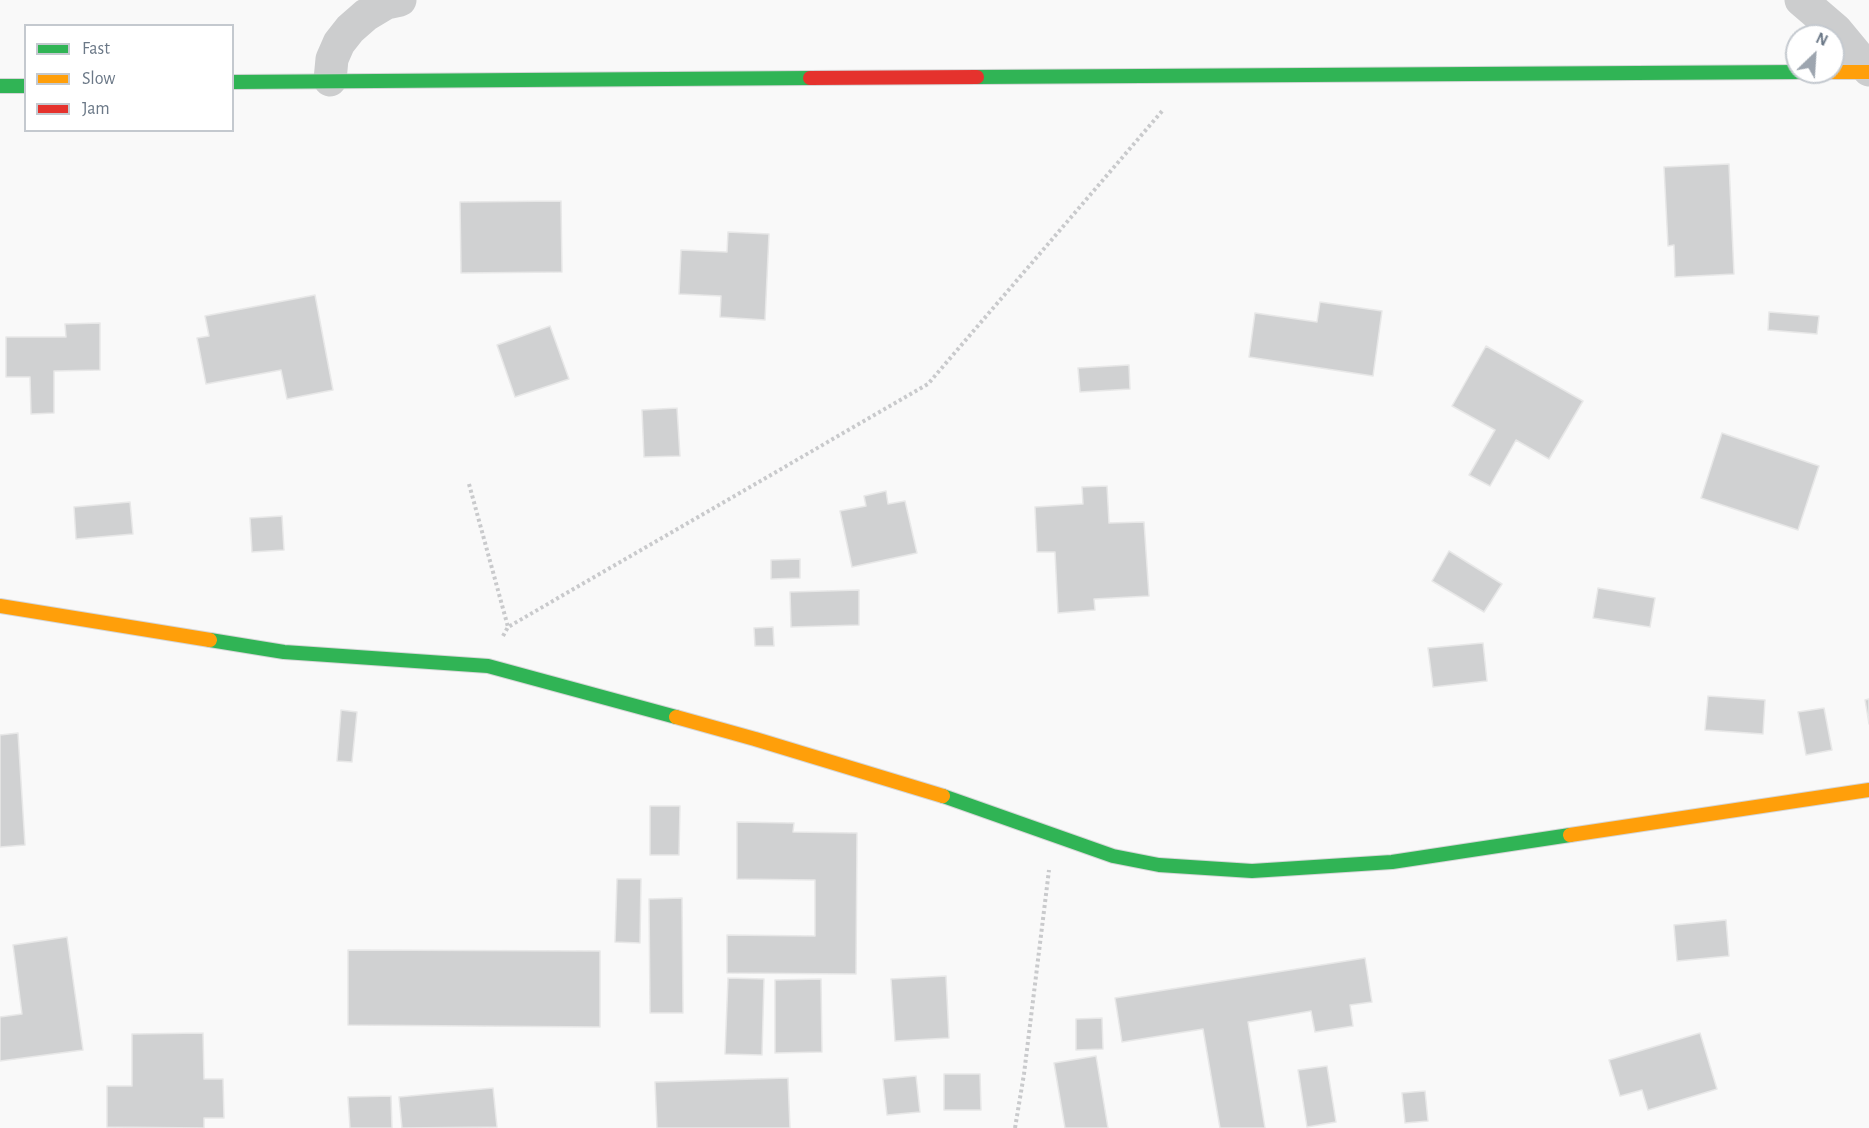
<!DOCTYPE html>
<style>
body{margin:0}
#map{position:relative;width:1869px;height:1128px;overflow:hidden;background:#f9f9f9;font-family:"Alegreya Sans",sans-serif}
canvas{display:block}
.legend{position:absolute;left:24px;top:24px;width:210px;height:108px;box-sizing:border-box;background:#fff;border:2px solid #c4c9cf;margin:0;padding:8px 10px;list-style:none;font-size:18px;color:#6b7887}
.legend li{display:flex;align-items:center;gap:12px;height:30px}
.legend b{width:30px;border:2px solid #c4c9cf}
.north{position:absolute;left:1785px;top:24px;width:60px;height:60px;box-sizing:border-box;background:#fff;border:2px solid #c4c9cf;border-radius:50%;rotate:25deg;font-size:16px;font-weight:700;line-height:24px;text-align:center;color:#6b7887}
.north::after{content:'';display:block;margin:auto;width:21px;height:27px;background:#9da5af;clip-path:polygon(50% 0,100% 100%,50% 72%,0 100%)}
</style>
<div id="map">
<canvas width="1869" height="1128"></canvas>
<ul class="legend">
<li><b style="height:8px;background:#30b455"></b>Fast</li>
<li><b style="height:8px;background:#ff9f0a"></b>Slow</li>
<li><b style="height:8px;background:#e5322d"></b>Jam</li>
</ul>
<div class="north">N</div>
</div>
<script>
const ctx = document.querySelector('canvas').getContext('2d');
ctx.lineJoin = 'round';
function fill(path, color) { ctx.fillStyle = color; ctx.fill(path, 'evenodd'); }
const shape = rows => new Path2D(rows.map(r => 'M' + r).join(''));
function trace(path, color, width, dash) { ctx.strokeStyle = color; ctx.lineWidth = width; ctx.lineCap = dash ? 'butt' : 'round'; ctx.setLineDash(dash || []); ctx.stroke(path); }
const building = shape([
 [1729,164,1734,274,1675,277,1674,245,1668,246,1664,167,1729,164],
 [561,201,562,272,461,273,460,202,561,201],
 [728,232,769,234,765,320,720,317,721,296,679,294,681,250,727,252,728,232],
 [315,295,333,390,287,399,281,370,206,384,197,338,209,336,205,316,315,295],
 [1320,302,1382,311,1373,376,1249,357,1255,313,1317,322,1320,302],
 [1769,312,1819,316,1817,334,1768,330,1769,312],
 [100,323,100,370,54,371,54,413,31,414,30,377,6,377,6,337,66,337,65,324,100,323],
 [550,326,569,379,515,397,497,345,550,326],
 [1486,346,1583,401,1549,459,1516,440,1490,486,1469,475,1495,430,1452,406,1486,346],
 [1129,365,1130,389,1080,392,1078,368,1129,365],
 [677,408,680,456,644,457,642,410,677,408],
 [1722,433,1819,466,1798,530,1701,498,1722,433],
 [1107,486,1109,523,1144,522,1149,596,1094,599,1095,610,1058,613,1055,552,1037,552,1035,507,1083,504,1082,487,1107,486],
 [886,491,888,504,905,501,917,553,852,567,840,511,866,506,864,496,886,491],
 [130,502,133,534,76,539,74,507,130,502],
 [282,516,284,550,252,552,250,518,282,516],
 [1449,551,1502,584,1484,612,1432,581,1449,551],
 [800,559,800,578,771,579,771,560,800,559],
 [1598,588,1655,598,1650,627,1593,618,1598,588],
 [859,590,859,625,791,627,790,592,859,590],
 [773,627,774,646,755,646,754,628,773,627],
 [1483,643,1487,681,1433,687,1428,648,1483,643],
 [1708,696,1765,700,1763,734,1705,730,1708,696],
 [1869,699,1869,724,1865,700,1869,699],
 [1824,708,1832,750,1806,755,1798,712,1824,708],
 [341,710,357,712,352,762,337,761,341,710],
 [18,733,25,845,0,847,0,735,18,733],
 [650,806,680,806,679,855,650,855,650,806],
 [737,822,794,823,793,832,857,833,856,974,727,973,727,935,815,936,815,880,737,879,737,822],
 [617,879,641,879,640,943,615,942,617,879],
 [682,898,683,1013,650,1013,649,899,682,898],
 [1726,920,1729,956,1677,961,1674,925,1726,920],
 [67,937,83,1050,0,1061,0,1017,22,1014,13,945,67,937],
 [348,950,600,951,600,1027,348,1025,348,950],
 [1365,958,1372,1002,1350,1005,1353,1026,1315,1032,1311,1011,1248,1022,1265,1128,1220,1128,1203,1029,1122,1042,1115,998,1365,958],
 [946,976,949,1038,895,1041,891,979,946,976],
 [728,978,764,979,762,1055,725,1054,728,978],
 [821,979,822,1052,775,1053,775,980,821,979],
 [1102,1018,1103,1049,1076,1050,1076,1019,1102,1018],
 [203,1033,204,1079,223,1079,224,1118,204,1118,204,1128,107,1127,107,1086,132,1086,132,1034,203,1033],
 [1700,1033,1717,1089,1648,1110,1642,1090,1620,1096,1609,1060,1700,1033],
 [1096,1056,1108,1128,1065,1128,1054,1063,1096,1056],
 [1327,1066,1336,1122,1307,1127,1298,1070,1327,1066],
 [944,1074,980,1074,981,1110,944,1110,944,1074],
 [916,1076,920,1112,887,1115,883,1079,916,1076],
 [788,1078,790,1128,657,1128,655,1082,788,1078],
 [493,1088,497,1127,402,1128,399,1097,493,1088],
 [1425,1091,1428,1121,1405,1123,1402,1093,1425,1091],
 [391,1096,392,1128,350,1128,348,1097,391,1096]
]);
const path = shape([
 [469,484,508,627],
 [503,636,508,627,928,384,1163,110],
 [1015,1128,1024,1074,1049,870]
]);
const street = shape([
 [1801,0,1836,30,1869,70],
 [330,80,332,59,339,43,350,29,366,15,386,3,400,0]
]);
const fast = shape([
 [977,77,1801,72],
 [232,82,810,78],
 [0,86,26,86],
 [210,640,284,652,488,666,676,717],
 [943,796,1113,856,1159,865,1252,871,1392,862,1570,835]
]);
const slow = shape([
 [1833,72,1869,72],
 [0,606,210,640],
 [676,717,755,739,943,796],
 [1570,835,1869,790]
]);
const jam = shape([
 [810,78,977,77]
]);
fill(building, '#d0d1d2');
trace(building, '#e8e8e8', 1.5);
trace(fast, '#d5d6d7', 16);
trace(slow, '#d5d6d7', 16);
trace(jam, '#d5d6d7', 16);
trace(path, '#c9cacc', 4, [3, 3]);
trace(street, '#cccdce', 33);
trace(fast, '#30b455', 14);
trace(slow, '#ff9f0a', 14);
trace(jam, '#e5322d', 14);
</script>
